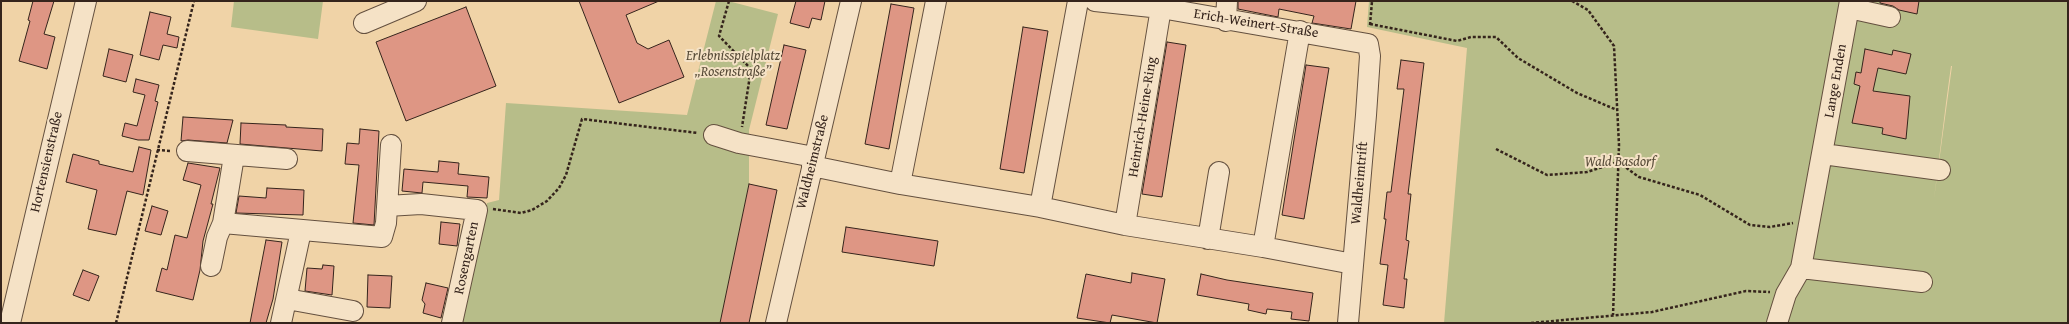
<!DOCTYPE html>
<meta charset="utf-8">
<style>
body{margin:0}
#map{position:relative;width:2069px;height:324px;overflow:hidden;background:#f0d3a7;font-family:"Gentium Book Plus",serif}
canvas{display:block}
.frame{position:absolute;inset:0;border:2px solid #35241c;pointer-events:none}
</style>
<div id="map">
<canvas width="2069" height="324"></canvas>
<div class="frame"></div>
</div>
<script>
const ctx = document.querySelector('canvas').getContext('2d');
ctx.lineJoin = 'round';
function fill(path, color) { ctx.fillStyle = color; ctx.fill(path, 'evenodd'); }
const shape = rows => new Path2D(rows.map(r => 'M' + r).join(''));
function trace(path, color, width, dash) { ctx.strokeStyle = color; ctx.lineWidth = width; ctx.lineCap = dash ? 'butt' : 'round'; ctx.setLineDash(dash || []); ctx.stroke(path); }
function write(font, color, halo, rows, align = 'center') {
  ctx.font = font + ' "Gentium Book Plus",serif'; ctx.lineWidth = 4; ctx.setLineDash([]); ctx.textBaseline = 'middle'; ctx.strokeStyle = halo; ctx.fillStyle = color; for (const [text, x, y, turn = 0] of rows) {
    ctx.save(); ctx.translate(x, y); ctx.rotate((+turn || 0) * Math.PI / 180); ctx.textAlign = isNaN(turn) ? turn : align; if (halo) ctx.strokeText(text, 0, 0); ctx.fillText(text, 0, 0); ctx.restore();
  }
}
const green = shape([
 [234,1,323,1,318,39,231,27],
 [716,1,728,1,778,14,749,130,749,184,720,323,456,323,487,203,499,200,506,103,687,115],
 [1369,1,2068,1,2068,323,1444,323,1467,48,1367,27],
 [1951,66,1952,66,1934,199,1946,103]
]);
const building = shape([
 [33,1,54,1,44,34,55,37,47,69,19,61,30,21,28,20,33,1],
 [579,1,659,1,626,15,637,43,648,49,669,40,684,77,619,103,579,1],
 [796,1,825,1,821,20,812,18,809,28,790,23,796,1],
 [1238,1,1356,1,1351,29,1312,23,1314,16,1279,9,1278,17,1238,9,1238,1],
 [1880,1,1919,1,1917,14,1899,10,1893,6,1880,3,1880,1],
 [891,4,914,8,889,149,865,144,891,4],
 [466,7,496,86,406,121,376,42,466,7],
 [150,12,171,17,167,34,179,37,177,48,163,45,159,60,140,55,150,12],
 [1023,27,1048,31,1024,173,1000,169,1023,27],
 [1167,42,1186,45,1162,197,1142,194,1167,42],
 [784,45,806,50,787,129,766,125,784,45],
 [109,49,133,55,126,82,103,76,109,49],
 [1865,49,1892,55,1893,50,1911,54,1906,74,1878,68,1873,91,1910,96,1906,139,1882,134,1883,128,1852,123,1860,86,1854,84,1856,72,1861,73,1865,49],
 [1401,60,1424,63,1408,194,1411,194,1406,240,1409,241,1404,279,1407,279,1404,308,1383,305,1388,265,1380,264,1386,219,1384,219,1387,192,1391,192,1404,89,1397,89,1401,60],
 [1306,65,1329,68,1304,219,1282,215,1306,65],
 [136,79,159,85,155,101,158,102,149,140,138,140,122,136,125,123,137,126,145,95,133,92,136,79],
 [183,117,233,120,227,143,188,140,181,141,183,117],
 [241,123,286,125,286,127,323,129,322,151,240,144,241,123],
 [360,129,379,131,374,225,353,223,359,165,345,164,347,143,359,144,360,129],
 [139,147,151,150,143,195,127,191,116,235,88,229,97,190,66,182,73,154,99,161,99,164,133,172,139,147],
 [439,161,459,163,458,174,489,177,487,198,467,197,468,186,423,182,422,193,402,191,404,169,438,172,439,161],
 [188,163,220,168,211,204,213,204,203,241,200,270,193,300,156,291,162,268,167,270,175,235,187,238,201,185,183,180,188,163],
 [749,184,777,190,749,323,720,323,749,184],
 [267,188,304,190,303,215,236,213,239,196,266,198,267,188],
 [152,206,168,211,161,235,145,231,152,206],
 [441,222,460,224,457,246,439,244,441,222],
 [846,227,938,241,934,266,842,252,846,227],
 [266,240,282,242,273,299,266,323,250,323,266,240],
 [323,265,334,266,332,295,305,291,307,268,322,269,323,265],
 [83,270,99,276,89,301,73,295,83,270],
 [1132,273,1165,279,1157,323,1112,315,1110,323,1077,318,1086,274,1131,283,1132,273],
 [1201,274,1227,280,1313,293,1309,321,1291,319,1292,312,1267,309,1266,314,1248,310,1249,304,1197,295,1201,274],
 [368,275,392,276,390,308,367,307,368,275],
 [426,283,448,288,441,318,423,313,425,304,422,300,426,283]
]);
const path = shape([
 [729,1,719,36,751,69,742,127],
 [1572,1,1588,10,1614,46,1619,145,1613,315],
 [1370,24,1457,41,1471,37,1496,37,1518,58,1577,93,1617,110],
 [1370,25,1372,1],
 [1496,149,1547,175,1587,172,1618,162,1639,177,1700,195,1750,225,1770,227,1793,223],
 [157,150,171,151],
 [493,209,521,213,532,210,547,201,559,188,566,175,582,119,698,133],
 [116,323,194,1],
 [1531,323,1652,312,1746,291,1770,292]
]);
const minor = shape([
 [1095,1,1161,8,1368,44,1370,56,1366,115,1348,323],
 [1849,8,1890,17],
 [1226,21,1227,1],
 [364,23,416,1],
 [714,135,739,143,814,157],
 [187,151,287,159],
 [1823,154,1940,170],
 [812,166,900,184,1040,207,1125,225,1263,247,1353,264],
 [900,184,936,1],
 [387,206,421,204,477,210,452,323],
 [1040,207,1078,1],
 [223,223,382,237,386,223,391,145],
 [1125,225,1161,8],
 [1208,239,1219,172],
 [1263,247,1300,31],
 [211,266,217,237,223,223,234,156],
 [1801,268,1922,282],
 [287,299,353,311],
 [10,323,86,1],
 [281,323,301,231],
 [776,323,851,1],
 [1777,323,1786,294,1801,268,1850,1]
]);
const streetNames = [
 ["Erich-Weinert-Straße",1256,24,9],
 ["Lange Enden",1836,81,-80],
 ["Heinrich-Heine-Ring",1143,117,-81],
 ["Hortensienstraße",47,162,-77],
 ["Waldheimstraße",813,162,-76],
 ["Waldheimtrift",1360,183,-85],
 ["Rosengarten",467,258,-78]
];
const parkNames = [
 ["Erlebnisspielplatz",733,56],
 ["„Rosenstraße”",733,72],
 ["Wald Basdorf",1620,162]
];
fill(green, '#b7bd89');
fill(building, '#de9684');
trace(building, '#35241c', 1);
trace(minor, '#64503f', 22);
trace(path, '#35241c', 2.5, [3, 2]);
trace(minor, '#f5e2c6', 20);
write('14px', '#35241c', '#f5e2c6', streetNames);
write('italic 14px', '#564a37', '#f5e2c6', parkNames);
</script>
